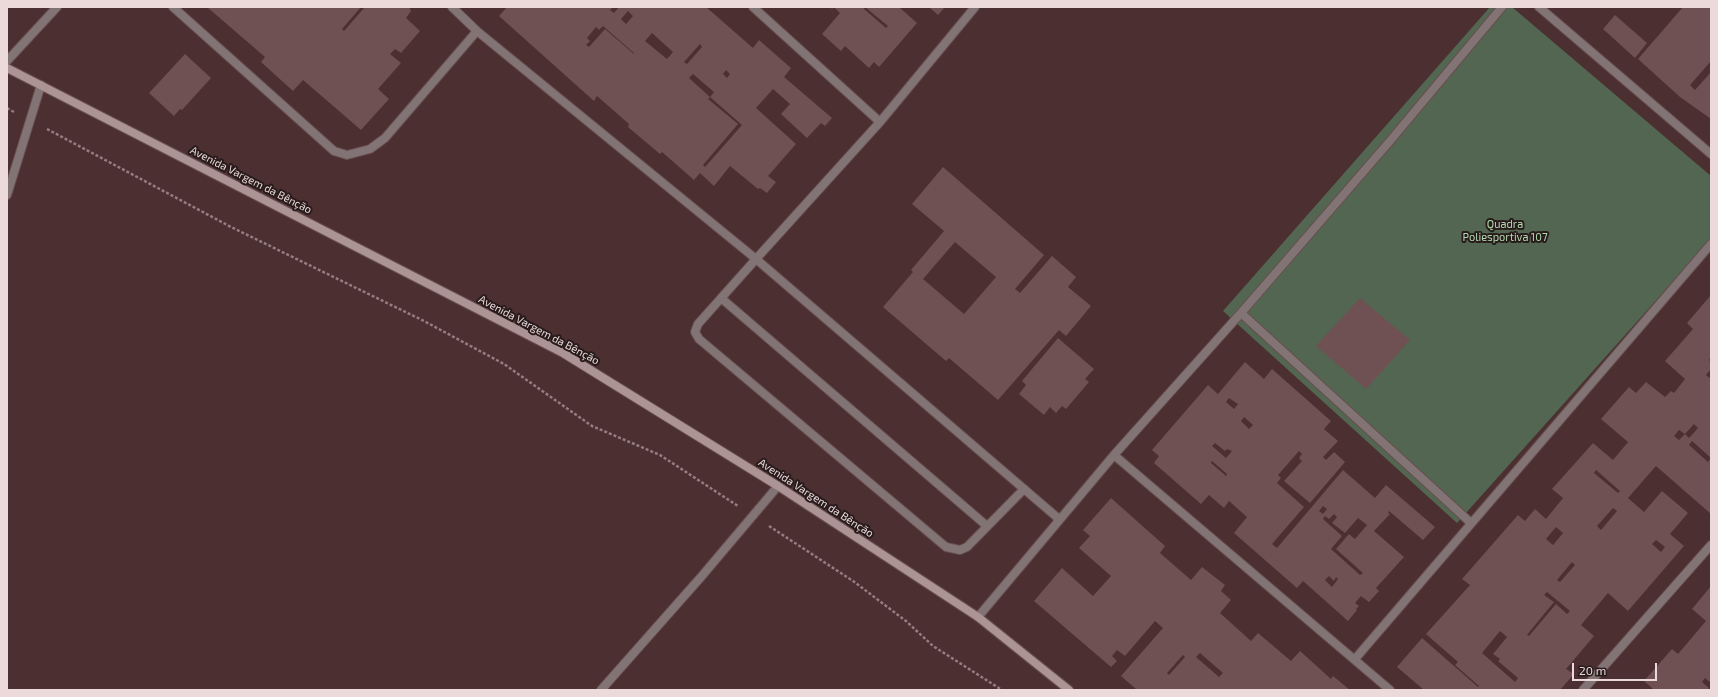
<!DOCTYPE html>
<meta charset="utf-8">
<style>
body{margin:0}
#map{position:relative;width:1718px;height:697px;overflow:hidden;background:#4b2f31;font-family:"Exo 2",sans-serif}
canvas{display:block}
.frame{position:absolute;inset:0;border:8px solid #ecd9da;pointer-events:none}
.scale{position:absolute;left:1572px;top:663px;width:85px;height:18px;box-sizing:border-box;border:2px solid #ecd9da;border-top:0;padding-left:5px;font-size:12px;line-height:14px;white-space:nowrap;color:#ecd9da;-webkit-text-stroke:3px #281b1c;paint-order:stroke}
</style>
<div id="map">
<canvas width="1718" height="697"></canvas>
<div class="frame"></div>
<div class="scale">20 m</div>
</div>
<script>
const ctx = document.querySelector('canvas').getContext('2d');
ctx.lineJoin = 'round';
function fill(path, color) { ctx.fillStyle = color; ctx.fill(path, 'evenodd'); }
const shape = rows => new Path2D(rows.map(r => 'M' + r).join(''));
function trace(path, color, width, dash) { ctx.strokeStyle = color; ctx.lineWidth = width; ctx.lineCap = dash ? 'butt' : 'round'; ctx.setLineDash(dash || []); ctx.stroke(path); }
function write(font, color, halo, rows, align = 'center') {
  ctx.font = font + ' "Exo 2",sans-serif'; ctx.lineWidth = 4; ctx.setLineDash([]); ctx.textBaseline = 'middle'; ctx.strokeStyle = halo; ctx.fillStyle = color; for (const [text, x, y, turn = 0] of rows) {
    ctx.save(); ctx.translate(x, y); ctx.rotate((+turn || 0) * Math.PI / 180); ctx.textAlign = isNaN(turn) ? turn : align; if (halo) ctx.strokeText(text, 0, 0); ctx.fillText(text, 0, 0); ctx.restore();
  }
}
const green = shape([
 [1490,7,1512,7,1711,176,1711,239,1457,523,1223,311]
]);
const building = shape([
 [207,7,361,7,342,29,344,31,365,7,409,7,411,11,406,18,420,31,401,53,395,49,390,54,401,63,378,89,389,99,361,130,303,80,293,91,261,62,265,57],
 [507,7,613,7,610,10,614,13,619,7,706,7,753,48,759,40,791,68,784,77,832,118,825,126,821,123,807,138,781,114,790,104,773,89,756,108,796,144,768,176,776,182,767,193,760,188,758,189,730,166,714,186,700,173,694,180,662,152,660,154,628,127,629,124,597,96,594,101,499,16],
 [628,11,633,16,626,24,621,19],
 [603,26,634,53,634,54,605,29,589,47,586,45,590,41,587,38,596,27,599,30],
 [652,33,673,52,667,59,645,41],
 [700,44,702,47,687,64,684,62],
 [726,70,730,74,727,78,723,74],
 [693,74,714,92,710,97,689,78],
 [710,97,742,125,705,167,703,165,738,124,708,99],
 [830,7,865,7,864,9,886,28,888,26,865,7,899,7,917,23,879,67,874,62,869,68,845,46,841,51,822,34,840,13,834,7,832,9],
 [929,7,945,7,938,15],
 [1683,7,1711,7,1711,61,1690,85,1695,90,1711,72,1711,119,1680,97,1638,59],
 [1615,15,1647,43,1635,58,1603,29],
 [185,54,211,78,182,110,180,109,174,116,149,93],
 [943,167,1044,255,1015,289,1020,293,1052,256,1076,277,1068,287,1091,306,1066,336,1059,330,998,400,949,358,946,361,883,307,913,272,911,270,944,231,912,204],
 [955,242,996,277,964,314,923,279],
 [1711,295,1711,357,1709,360,1711,362,1711,369,1706,375,1711,379,1711,458,1692,441,1689,445,1708,462,1711,458,1711,514,1656,466,1628,498,1644,512,1662,491,1688,513,1670,534,1684,546,1628,611,1608,593,1581,625,1594,636,1566,669,1574,674,1560,690,1424,690,1397,667,1422,638,1478,687,1479,686,1455,665,1458,662,1426,634,1470,585,1462,579,1518,515,1525,521,1535,509,1546,519,1563,498,1552,489,1593,443,1613,460,1628,442,1601,419,1629,387,1636,393,1646,382,1665,397,1671,391,1674,393,1685,379,1665,361,1693,329,1687,323],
 [1694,424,1698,428,1689,438,1685,434,1679,440,1674,436,1679,430,1685,434],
 [1596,470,1620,491,1618,493,1594,473],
 [1613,508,1617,511,1601,530,1597,526],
 [1556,527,1563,533,1553,545,1546,539],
 [1656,540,1665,547,1661,552,1652,544],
 [1572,562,1575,565,1560,582,1557,580],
 [1547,592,1570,611,1567,614,1556,604,1529,636,1527,635,1531,630,1554,602,1544,595],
 [1500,631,1507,637,1493,654,1500,659,1498,661,1518,678,1515,682,1482,653],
 [1360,298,1410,340,1366,389,1316,346],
 [1058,338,1094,369,1085,379,1089,382,1066,409,1062,406,1056,413,1050,407,1044,415,1019,394,1026,385,1022,381],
 [1245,362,1264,379,1272,369,1331,421,1324,429,1338,441,1323,457,1326,460,1334,452,1345,462,1310,503,1284,481,1302,461,1299,458,1302,454,1299,451,1278,475,1281,478,1277,483,1304,507,1272,544,1277,548,1343,470,1375,498,1386,485,1435,527,1423,540,1389,511,1388,513,1390,514,1374,531,1404,557,1376,588,1379,591,1369,602,1361,596,1355,603,1359,606,1356,609,1357,610,1348,621,1303,581,1297,588,1234,533,1247,517,1229,501,1224,508,1209,495,1201,504,1154,463,1159,456,1152,450,1208,385,1218,394],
 [1229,398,1238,404,1234,409,1226,402],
 [1244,417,1253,425,1249,429,1241,421],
 [1215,443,1225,451,1227,449,1232,451,1226,458,1212,446],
 [1212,461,1227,474,1226,476,1211,463],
 [1323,506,1327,509,1323,514,1319,511],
 [1334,514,1337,517,1332,523,1345,533,1358,518,1367,525,1355,539,1349,534,1336,549,1363,573,1360,575,1331,549,1342,536,1323,519,1325,516,1329,519],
 [1329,576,1334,581,1336,577,1338,579,1332,587,1325,580],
 [1111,498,1165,546,1160,553,1191,580,1202,567,1225,585,1221,591,1231,600,1220,613,1251,641,1258,633,1291,661,1300,651,1331,679,1333,676,1350,690,1137,690,1121,676,1163,628,1155,621,1125,656,1117,650,1112,656,1117,661,1111,667,1034,601,1062,568,1093,596,1111,576,1079,548,1090,536,1083,530],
 [1200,653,1223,673,1219,677,1196,657],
 [1183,655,1185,657,1169,675,1167,673],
 [1711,586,1711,683,1705,678,1702,682,1709,688,1707,690,1652,690,1653,689,1644,681,1672,649,1678,654,1706,621,1692,609]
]);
const path = shape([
 [7,108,14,112],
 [47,129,231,227,424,321,504,364,592,426,660,455,738,506],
 [769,526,853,581,906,621,933,646,1002,690]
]);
const lane = shape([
 [7,195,41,85],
 [756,259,698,324,695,332,699,339,946,547,960,550,967,547,1024,489],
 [721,298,987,526],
 [601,690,701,577,778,486]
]);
const street = shape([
 [173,7,334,151,347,155,370,149,385,138,477,31],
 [452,7,477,31,756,259,1059,519],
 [753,7,880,122],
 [1539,7,1711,154],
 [7,61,57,7],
 [756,259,880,122,975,7],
 [1241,313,1471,523],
 [1114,455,1390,690],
 [978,617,1114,455,1241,313,1390,141,1502,7],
 [1355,659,1711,244],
 [1583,690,1711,545]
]);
const secondary = shape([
 [7,68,563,353,778,486,978,617,1069,690]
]);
const streetNames = [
 ["Avenida Vargem da Bênção",251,180,27],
 ["Avenida Vargem da Bênção",539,330,28],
 ["Avenida Vargem da Bênção",816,498,33]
];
const parkNames = [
 ["Quadra",1505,224],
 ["Poliesportiva 107",1505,237]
];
fill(green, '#536651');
fill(building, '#705153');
trace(lane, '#684e4f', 10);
trace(street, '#684e4f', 10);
trace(secondary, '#684e4f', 10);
trace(path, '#957d7f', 2.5, [3, 2]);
trace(lane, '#827374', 8);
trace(street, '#827374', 8);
trace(secondary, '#ac9495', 8);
write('11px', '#ecd9da', '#281b1c', streetNames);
write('11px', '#b2daae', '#281b1c', parkNames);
</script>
